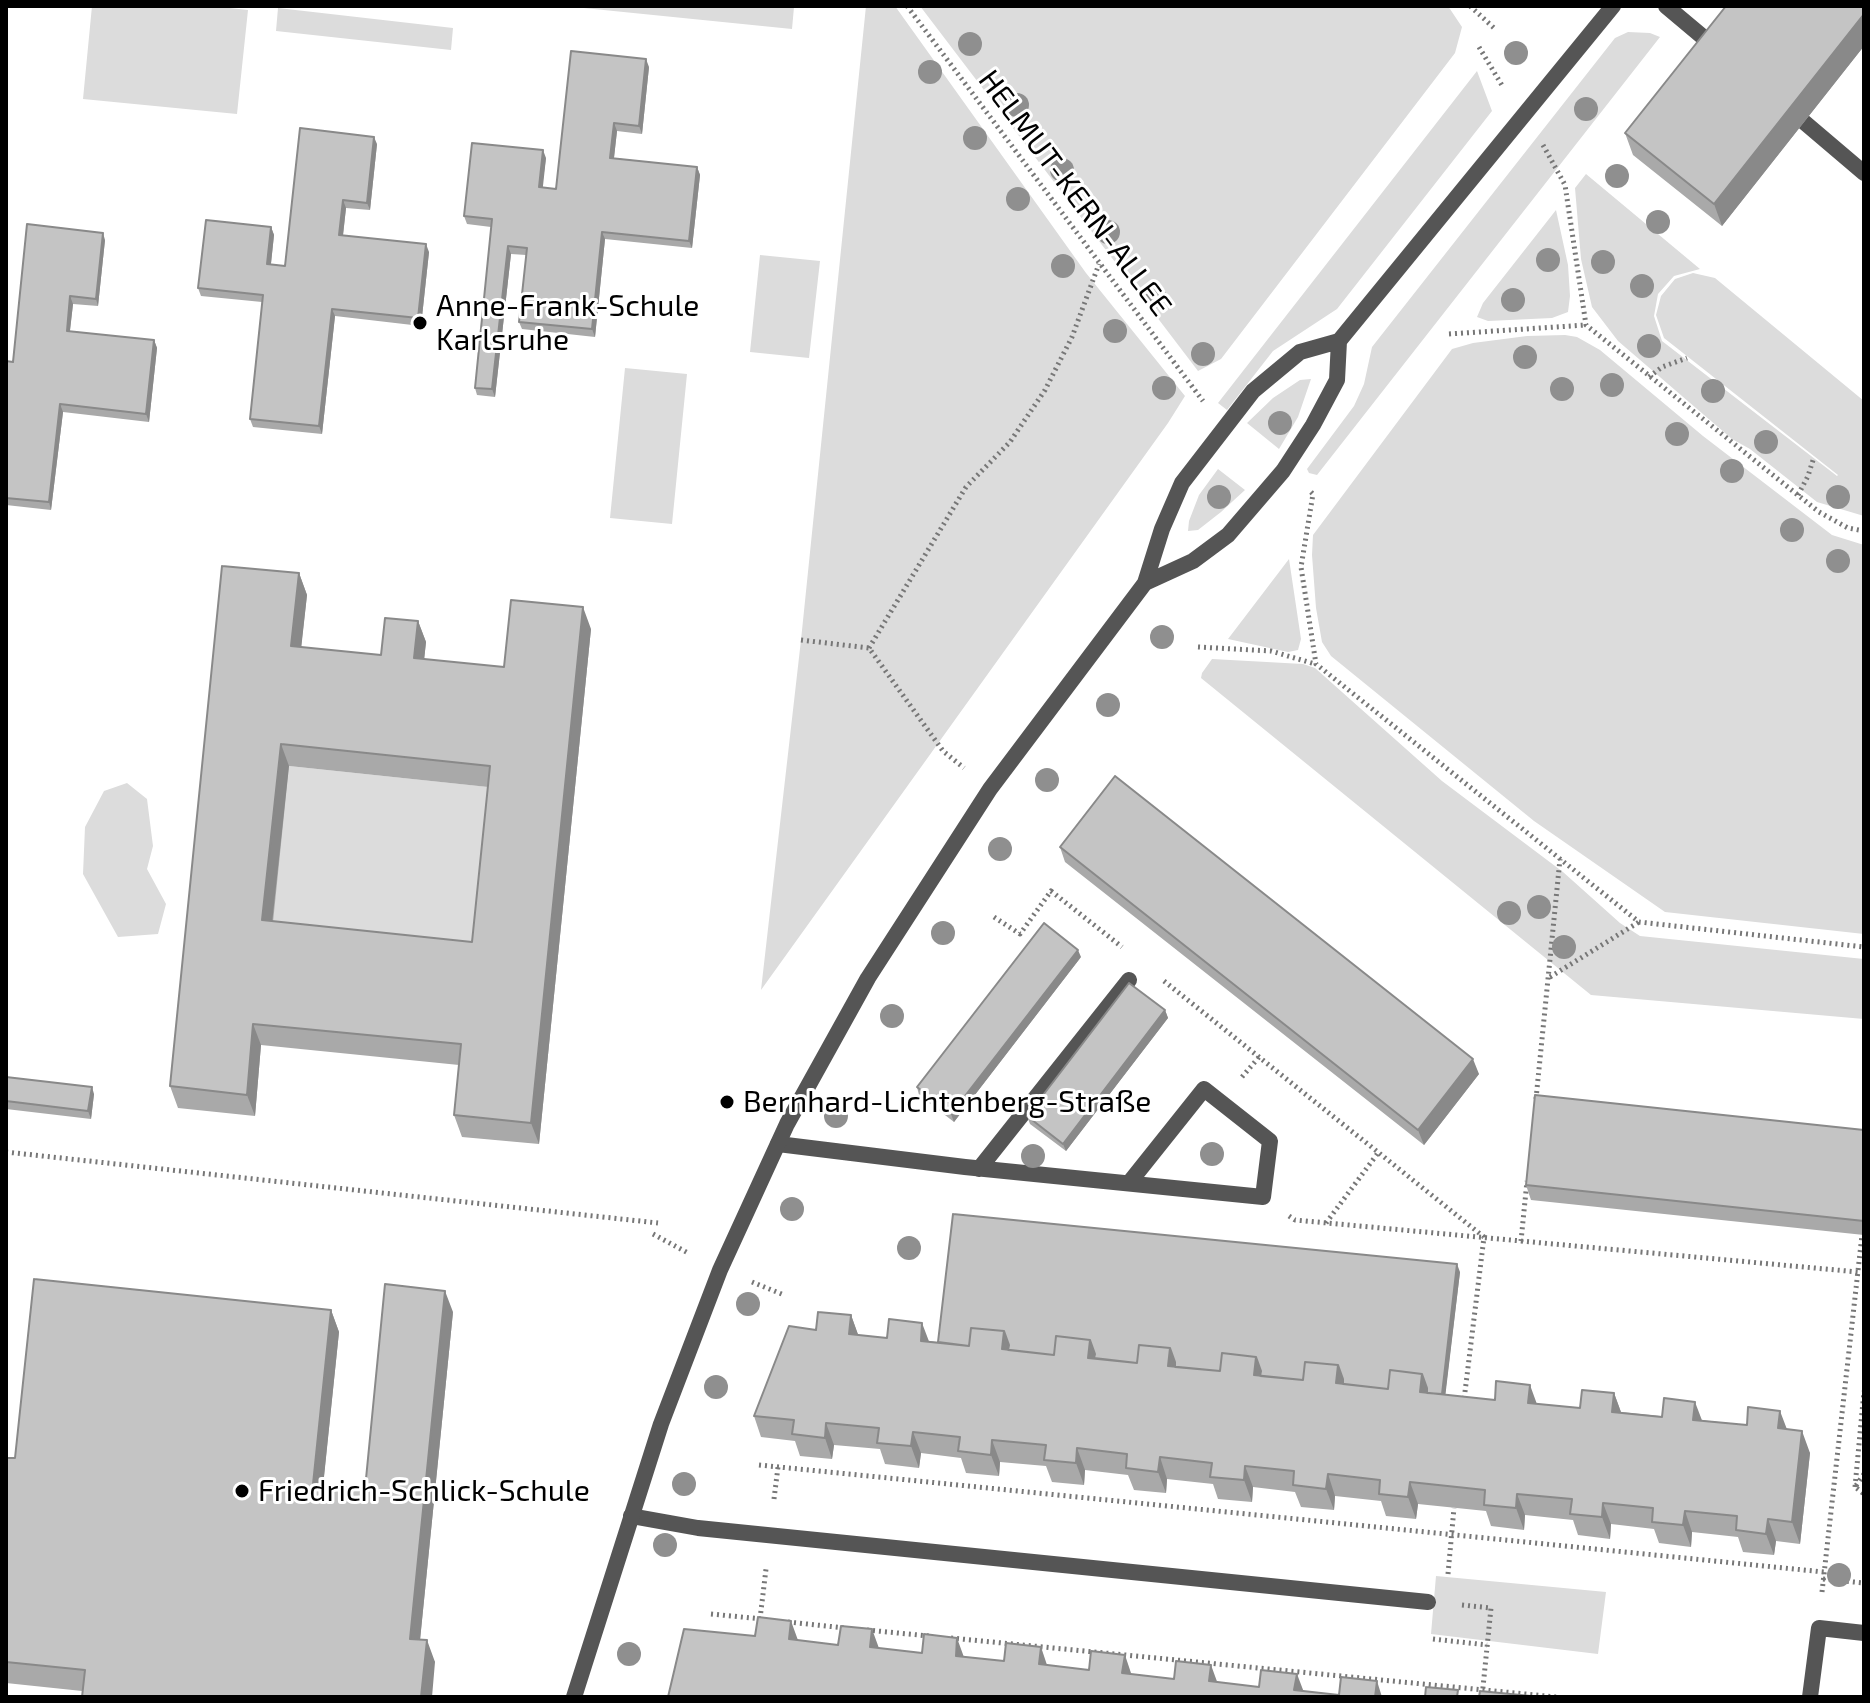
<!DOCTYPE html>
<meta charset="utf-8">
<style>
body{margin:0}
#map{position:relative;width:1870px;height:1703px;overflow:hidden;background:#fff;font-family:"Exo 2",sans-serif}
canvas{display:block}
.frame{position:absolute;inset:0;border:8px solid #000;pointer-events:none}
</style>
<div id="map">
<canvas width="1870" height="1703"></canvas>
<div class="frame"></div>
</div>
<script>
const ctx = document.querySelector('canvas').getContext('2d');
ctx.lineJoin = 'round';
function fill(path, color) { ctx.fillStyle = color; ctx.fill(path, 'evenodd'); }
const shape = rows => new Path2D(rows.map(r => 'M' + r).join(''));
function trace(path, color, width, dash) { ctx.strokeStyle = color; ctx.lineWidth = width; ctx.lineCap = dash ? 'butt' : 'round'; ctx.setLineDash(dash || []); ctx.stroke(path); }
function write(font, color, halo, rows, align = 'center') {
  ctx.font = font + ' "Exo 2",sans-serif'; ctx.lineWidth = 6; ctx.setLineDash([]); ctx.textBaseline = 'middle'; ctx.strokeStyle = halo; ctx.fillStyle = color; for (const [text, x, y, turn = 0] of rows) {
    ctx.save(); ctx.translate(x, y); ctx.rotate((+turn || 0) * Math.PI / 180); ctx.textAlign = isNaN(turn) ? turn : align; if (halo) ctx.strokeText(text, 0, 0); ctx.fillText(text, 0, 0); ctx.restore();
  }
}
const green = shape([
 [92,6,211,6,248,10,237,114,83,99],
 [564,6,784,6,794,7,792,29],
 [866,6,895,6,1086,273,1185,396,1168,423,761,990,801,640],
 [920,6,1448,6,1462,27,1455,53,1221,359,1198,371],
 [278,8,453,28,451,50,276,31],
 [1628,32,1650,33,1660,37,1317,475,1309,473,1307,469,1354,406,1364,384,1372,347,1615,38],
 [1477,71,1492,111,1337,309,1273,351,1227,410,1218,403],
 [1586,174,1700,269,1674,276,1658,294,1654,316,1662,341,1837,476,1838,475,1664,338,1656,315,1661,296,1675,279,1693,273,1715,278,1864,401,1864,516,1817,502,1750,449,1732,439,1618,341,1592,307,1581,259,1575,188],
 [1556,210,1568,265,1570,296,1568,312,1552,318,1488,321,1477,317,1483,303],
 [760,255,820,261,809,358,750,352],
 [1565,335,1577,337,1600,350,1703,436,1832,535,1864,545,1864,934,1665,912,1534,821,1331,656,1322,642,1316,608,1312,555,1313,535,1452,349,1473,343,1527,336],
 [625,368,687,374,672,524,610,518],
 [1311,379,1298,417,1279,449,1247,423,1273,398,1300,380],
 [1218,469,1245,490,1221,512,1198,530,1188,531,1189,521,1199,495],
 [1289,559,1301,639,1298,650,1288,652,1228,639],
 [1212,659,1303,664,1315,668,1442,781,1563,872,1620,923,1640,936,1864,959,1864,1019,1591,995,1201,678,1202,673],
 [289,766,498,788,479,964,270,942],
 [127,783,147,799,153,846,147,869,166,904,158,934,118,937,83,874,85,827,104,791],
 [1436,1576,1606,1592,1598,1654,1431,1634]
]);
const path = shape([
 [907,6,1203,401],
 [1470,6,1494,28],
 [1479,47,1503,87],
 [1543,145,1565,185,1586,325,1819,512,1848,528,1864,531],
 [1449,334,1586,325],
 [1649,377,1662,367,1687,358],
 [1311,492,1313,494,1301,567,1316,664,1639,922,1864,947],
 [1798,495,1808,476,1814,457],
 [801,640,869,648,943,751,964,768],
 [1198,647,1271,651,1315,664],
 [869,648,966,487,1010,442,1045,390,1072,337,1099,264],
 [994,917,1020,934,1051,891,1122,947],
 [1550,977,1639,922],
 [1164,981,1484,1237,1464,1400],
 [1242,1077,1259,1057],
 [1536,1099,1560,859],
 [6,1152,658,1223],
 [1289,1216,1295,1220,1521,1241,1527,1181],
 [1326,1223,1378,1153],
 [653,1234,688,1253],
 [1521,1241,1858,1272],
 [752,1282,784,1295],
 [759,1465,1824,1572],
 [1864,1474,1855,1487,1864,1494],
 [1855,1487,1864,1391],
 [774,1499,778,1467],
 [1448,1574,1454,1508],
 [1823,1579,1864,1583],
 [1822,1592,1862,1235],
 [1462,1605,1491,1608,1482,1697],
 [711,1614,762,1619],
 [760,1619,766,1569],
 [788,1622,845,1628],
 [867,1630,929,1636],
 [951,1638,1556,1697],
 [1433,1639,1487,1645]
]);
const service = shape([
 [778,1144,965,1167,1263,1197,1270,1141,1204,1089,1129,1183],
 [979,1169,1129,980],
 [631,1516,698,1528,1428,1602],
 [1810,1697,1819,1628,1864,1633]
]);
const minor = shape([
 [1666,6,1716,48],
 [1804,122,1864,173],
 [1145,583,1193,561,1228,535,1283,471,1313,425,1337,380,1339,341],
 [574,1697,661,1424,720,1270,787,1124,868,978,990,789,1145,583,1162,529,1182,483,1253,391,1300,352,1339,341,1613,6]
]);
const trees = [
 [970,44],
 [1516,53],
 [930,72],
 [1017,105],
 [1586,109],
 [975,138],
 [1062,170],
 [1617,176],
 [1018,199],
 [1658,222],
 [1108,232],
 [1548,260],
 [1603,262],
 [1063,266],
 [1642,286],
 [1154,296],
 [1513,300],
 [1115,331],
 [1649,346],
 [1203,354],
 [1525,357],
 [1612,385],
 [1164,388],
 [1562,389],
 [1713,391],
 [1280,423],
 [1677,434],
 [1766,442],
 [1732,471],
 [1219,497],
 [1838,497],
 [1792,530],
 [1838,561],
 [1162,637],
 [1108,705],
 [1047,780],
 [1000,849],
 [1539,907],
 [1509,913],
 [943,933],
 [1564,947],
 [892,1016],
 [836,1116],
 [1212,1154],
 [1033,1156],
 [792,1209],
 [909,1248],
 [748,1304],
 [716,1387],
 [684,1484],
 [665,1545],
 [1839,1575],
 [629,1654]
];
const wall = shape([
 [1864,6,1864,46,1722,226,1633,155,1625,133],
 [649,67,642,134,617,131,614,158,697,167,700,175,692,248,605,239,595,337,522,329,519,322,526,255,511,254,495,397,477,395,475,388,491,227,467,224,464,216,546,158,542,187,556,189],
 [377,144,370,210,346,208,343,236,429,252,421,326,335,316,322,434,253,427,250,419,262,302,201,296,198,288,271,227,274,235,271,264,285,266],
 [105,240,98,306,73,304,70,331,154,340,157,348,149,422,63,412,51,510,6,505,6,361,13,362],
 [299,573,307,595,301,647,381,655,418,621,426,642,424,659,504,667,591,629,539,1144,462,1137,454,1115,459,1065,261,1045,255,1116,178,1108,170,1086],
 [289,766,488,787,472,942,273,922],
 [1060,847,1479,1074,1424,1145,1065,862],
 [1081,957,954,1122,919,1095,917,1087],
 [1165,1010,1168,1018,1066,1151,1030,1124,1027,1116],
 [6,1077,94,1094,91,1119,6,1109],
 [1864,1130,1864,1235,1531,1200,1526,1185],
 [1460,1272,1445,1395,1580,1408,1614,1393,1621,1412,1787,1429,1810,1453,1800,1544,1776,1541,1774,1555,1743,1552,1738,1537,1692,1532,1691,1547,1659,1543,1654,1529,1611,1524,1610,1539,1578,1535,1573,1520,1525,1515,1524,1530,1491,1526,1486,1511,1418,1504,1416,1519,1386,1516,1381,1501,1335,1496,1334,1510,1301,1507,1295,1492,1253,1487,1252,1502,1218,1499,1213,1484,1167,1479,1166,1493,1134,1490,1128,1475,1085,1470,1084,1485,1052,1482,1046,1466,1000,1462,999,1476,966,1473,961,1458,921,1453,919,1468,885,1464,880,1449,834,1445,832,1459,800,1456,795,1441,761,1437,754,1416,816,1330,851,1315,858,1335,938,1342],
 [331,1310,339,1332,323,1485,365,1489,453,1312,420,1640,435,1662,82,1691,6,1683,6,1458,15,1458]
]);
const shadedWall = shape([
 [1864,14,1864,46,1722,226,1714,204],
 [646,59,649,67,642,134,639,126],
 [614,123,617,131,613,166,610,158],
 [374,137,377,144,370,210,367,203],
 [543,150,546,158,542,195,539,187],
 [697,167,700,175,692,248,689,241],
 [343,200,346,208,342,243,339,235],
 [271,227,274,235,270,272,267,264],
 [602,232,605,239,595,337,592,329],
 [103,233,105,240,98,306,96,299],
 [426,244,429,252,421,326,418,318],
 [508,246,511,254,495,397,492,389],
 [70,296,73,304,69,338,67,331],
 [332,309,335,316,322,434,319,426],
 [154,340,157,348,149,422,146,414],
 [60,404,63,412,51,510,49,502],
 [299,573,307,595,299,668,291,646],
 [583,607,591,629,539,1144,531,1123],
 [418,621,426,642,422,680,414,658],
 [281,744,289,766,270,942,262,920],
 [1078,950,1081,957,954,1122,951,1114],
 [1165,1010,1168,1018,1066,1151,1063,1144],
 [253,1024,261,1045,255,1116,247,1095],
 [1473,1059,1479,1074,1424,1145,1418,1130],
 [92,1087,94,1094,91,1119,88,1111],
 [1457,1264,1460,1272,1443,1415,1440,1408],
 [445,1291,453,1312,418,1660,410,1639],
 [331,1310,339,1332,321,1506,313,1484],
 [851,1315,859,1337,849,1334],
 [922,1323,930,1344,921,1341],
 [1004,1331,1012,1352,1002,1349],
 [1090,1340,1097,1361,1088,1358],
 [1170,1348,1178,1370,1168,1366],
 [1256,1357,1264,1378,1254,1375],
 [1338,1365,1346,1387,1336,1383],
 [1422,1374,1430,1395,1420,1392],
 [1530,1385,1538,1407,1528,1403],
 [1614,1393,1622,1415,1612,1412],
 [1695,1402,1703,1423,1693,1420],
 [1780,1411,1788,1432,1778,1428],
 [826,1423,834,1445,832,1459,825,1438],
 [1802,1431,1810,1453,1800,1544,1792,1522],
 [913,1432,921,1453,919,1468,911,1446],
 [992,1440,1000,1462,999,1476,991,1455],
 [1077,1448,1085,1470,1084,1485,1076,1463],
 [1160,1457,1167,1479,1166,1493,1158,1472],
 [1245,1466,1253,1487,1252,1502,1244,1480],
 [1328,1474,1335,1496,1334,1510,1326,1489],
 [1410,1482,1418,1504,1416,1519,1408,1497],
 [1517,1494,1525,1515,1524,1530,1516,1508],
 [1603,1503,1611,1524,1610,1539,1602,1517],
 [1685,1511,1692,1532,1691,1547,1683,1525],
 [1768,1519,1776,1541,1774,1555,1766,1534],
 [791,1621,799,1643,789,1639],
 [872,1629,880,1651,870,1647],
 [957,1638,965,1660,956,1656],
 [427,1640,435,1662,432,1697,421,1697],
 [1041,1647,1048,1668,1039,1664],
 [1125,1655,1132,1676,1122,1673],
 [1211,1665,1219,1687,1209,1681],
 [1297,1674,1305,1695,1294,1690],
 [1377,1681,1382,1697,1375,1697]
]);
const building = shape([
 [1726,6,1864,6,1864,14,1714,204,1625,133,1726,6],
 [571,51,646,59,639,126,614,123,610,158,697,167,689,241,602,232,592,329,519,322,527,248,508,246,492,389,475,388,492,219,464,216,472,143,543,150,539,187,556,189,571,51],
 [300,128,374,137,367,203,343,200,339,235,426,244,418,318,332,309,319,426,250,419,263,295,198,288,206,220,271,227,267,264,285,266,300,128],
 [27,224,103,233,96,299,70,296,67,331,154,340,146,414,60,404,49,502,6,498,6,361,13,362,27,224],
 [222,566,299,573,291,646,381,655,385,618,418,621,414,658,504,667,511,600,583,607,531,1123,454,1115,461,1044,253,1024,247,1095,170,1086,222,566],
 [281,744,490,766,472,942,262,920,281,744],
 [1115,776,1473,1059,1418,1130,1060,847,1115,776],
 [1044,923,1078,950,951,1114,917,1087,1044,923],
 [1129,983,1165,1010,1063,1144,1027,1116,1129,983],
 [6,1077,92,1087,88,1111,6,1101,6,1077],
 [1535,1095,1864,1130,1864,1221,1526,1185,1535,1095],
 [953,1214,1457,1264,1442,1394,1427,1393,1427,1388,1422,1374,1390,1370,1388,1389,1343,1384,1343,1379,1338,1365,1305,1362,1303,1380,1260,1376,1261,1371,1256,1357,1222,1353,1220,1371,1175,1367,1175,1362,1170,1348,1139,1345,1137,1363,1094,1358,1095,1354,1090,1340,1056,1336,1054,1355,1008,1350,1009,1345,1004,1331,971,1328,969,1346,938,1342,953,1214],
 [34,1279,331,1310,313,1484,365,1489,385,1284,445,1291,410,1639,427,1640,421,1697,82,1697,85,1670,6,1662,6,1458,15,1458,34,1279],
 [818,1312,851,1315,849,1334,887,1338,889,1319,922,1323,921,1341,969,1346,971,1328,1004,1331,1002,1349,1054,1355,1056,1336,1090,1340,1088,1358,1137,1363,1139,1345,1170,1348,1168,1366,1220,1371,1222,1353,1256,1357,1254,1375,1303,1380,1305,1362,1338,1365,1336,1383,1388,1389,1390,1370,1422,1374,1420,1392,1495,1400,1496,1381,1530,1385,1528,1403,1580,1408,1582,1390,1614,1393,1612,1412,1662,1417,1664,1398,1695,1402,1693,1420,1747,1425,1748,1407,1780,1411,1778,1428,1802,1431,1792,1522,1768,1519,1766,1534,1736,1530,1737,1516,1685,1511,1683,1525,1652,1522,1653,1508,1603,1503,1602,1517,1570,1514,1572,1499,1517,1494,1516,1508,1484,1505,1485,1490,1410,1482,1408,1497,1379,1494,1380,1480,1328,1474,1326,1489,1293,1485,1294,1471,1245,1466,1244,1480,1210,1477,1212,1463,1160,1457,1158,1472,1126,1468,1127,1454,1077,1448,1076,1463,1044,1460,1046,1445,992,1440,991,1455,958,1451,960,1437,913,1432,911,1446,877,1443,879,1428,826,1423,825,1438,792,1434,794,1420,754,1416,789,1326,816,1330,818,1312],
 [758,1617,791,1621,789,1639,838,1645,841,1626,872,1629,870,1647,922,1653,924,1634,957,1638,956,1656,1004,1661,1006,1643,1041,1647,1039,1664,1089,1670,1091,1651,1125,1655,1122,1673,1174,1679,1176,1661,1211,1665,1209,1681,1259,1687,1261,1670,1297,1674,1294,1690,1339,1695,1341,1677,1377,1681,1375,1697,668,1697,684,1629,755,1636,758,1617],
 [1426,1687,1458,1690,1457,1697,1425,1697,1426,1687],
 [1480,1691,1541,1697,1479,1697,1480,1691]
]);
const markers = [
 [420,323,8,"#000"],
 [727,1102,8,"#000"],
 [242,1491,8,"#000"]
];
const streetNames = [
 ["HELMUT-KERN-ALLEE",1075,193,53]
];
const poiNames = [
 ["Anne-Frank-Schule",436,306],
 ["Karlsruhe",436,340],
 ["Bernhard-Lichtenberg-Straße",743,1102],
 ["Friedrich-Schlick-Schule",258,1491]
];
fill(green, '#dcdcdc');
trace(path, '#777', 5, [2, 4]);
trace(service, '#555', 16);
trace(minor, '#555', 16);
ctx.fillStyle = '#8f8f8f';
for (const [x, y] of trees) { ctx.beginPath(); ctx.arc(x, y, 12, 0, 2 * Math.PI); ctx.fill(); }
fill(wall, '#a9a9a9');
fill(shadedWall, '#898989');
fill(building, '#c4c4c4');
trace(building, '#898989', 2);
for (const [x, y, r, color] of markers) { const dot = new Path2D(); dot.arc(x, y, r, 0, 2 * Math.PI); ctx.fillStyle = color; ctx.fill(dot); trace(dot, '#fff', 3); }
write('30px', '#000', '#fff', streetNames);
write('30px', '#000', '#fff', poiNames, 'left');
</script>
